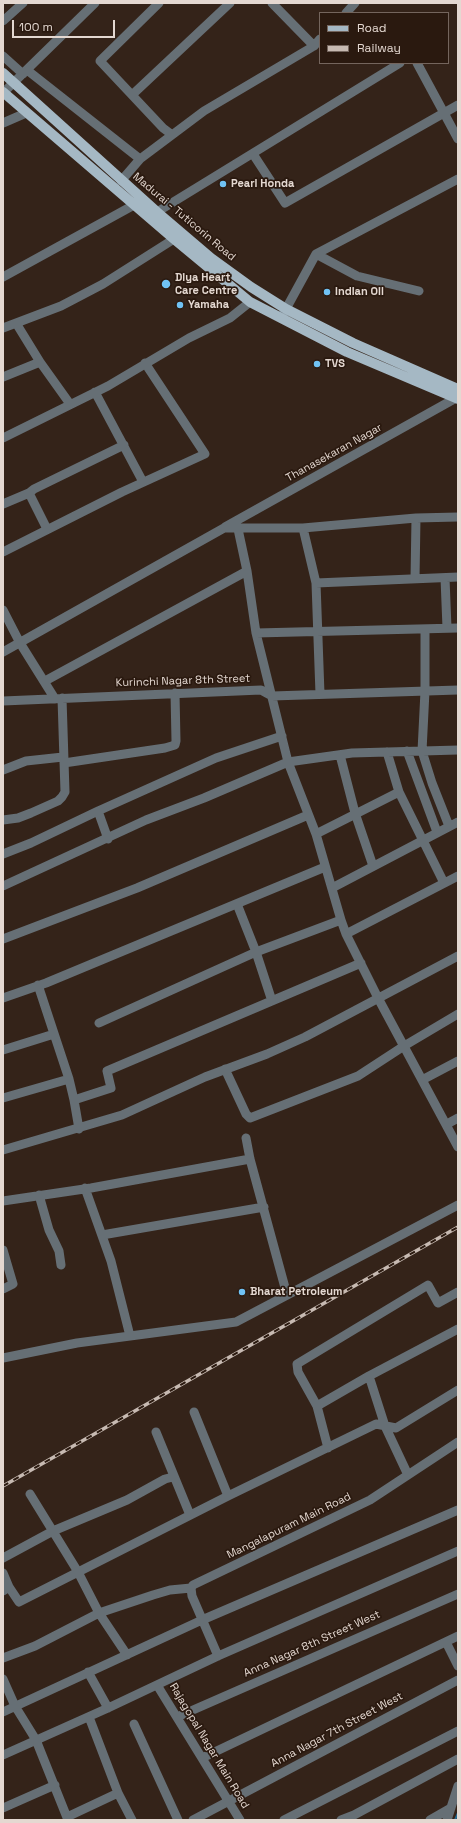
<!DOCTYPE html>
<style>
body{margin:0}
#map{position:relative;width:461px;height:1823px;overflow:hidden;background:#342319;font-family:"Space Grotesk",sans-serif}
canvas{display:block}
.frame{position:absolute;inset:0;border:4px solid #e4d8d1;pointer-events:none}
.legend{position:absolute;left:319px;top:12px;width:130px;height:52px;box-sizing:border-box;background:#2a190f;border:1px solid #74655d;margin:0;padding:5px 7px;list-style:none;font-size:12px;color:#e4d8d1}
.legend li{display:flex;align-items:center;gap:8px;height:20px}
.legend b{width:20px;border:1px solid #74655d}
.scale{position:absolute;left:12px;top:20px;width:103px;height:18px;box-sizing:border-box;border:2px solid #e4d8d1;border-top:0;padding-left:5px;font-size:12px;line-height:14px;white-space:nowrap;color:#e4d8d1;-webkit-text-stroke:3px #2a190f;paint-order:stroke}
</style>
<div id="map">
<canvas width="461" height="1823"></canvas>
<div class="frame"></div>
<ul class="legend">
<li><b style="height:5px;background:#a5b8c4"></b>Road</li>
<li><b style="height:5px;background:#c7bab2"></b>Railway</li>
</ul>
<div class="scale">100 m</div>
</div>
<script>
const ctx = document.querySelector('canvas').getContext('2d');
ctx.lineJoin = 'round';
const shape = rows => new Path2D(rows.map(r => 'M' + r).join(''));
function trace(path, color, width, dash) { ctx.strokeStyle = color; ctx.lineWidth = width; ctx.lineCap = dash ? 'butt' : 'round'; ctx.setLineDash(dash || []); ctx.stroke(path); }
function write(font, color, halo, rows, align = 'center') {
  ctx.font = font + ' "Space Grotesk",sans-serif'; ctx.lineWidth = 3.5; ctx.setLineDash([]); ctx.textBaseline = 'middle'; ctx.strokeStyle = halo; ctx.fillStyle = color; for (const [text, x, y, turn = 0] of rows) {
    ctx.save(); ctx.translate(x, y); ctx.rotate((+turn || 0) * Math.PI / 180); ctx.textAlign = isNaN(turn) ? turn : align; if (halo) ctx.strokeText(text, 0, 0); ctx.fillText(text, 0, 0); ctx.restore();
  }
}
const stream = shape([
 [455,1820,458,1813]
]);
const minor = shape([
 [159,3,100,61,163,128,171,134],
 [272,3,314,46],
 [346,13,355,3],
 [3,21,23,3],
 [3,56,23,74],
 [417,63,458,139],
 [27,70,140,159],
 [4,92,95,3],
 [132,95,230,3],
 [3,123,26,113],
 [253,154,285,203,458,105],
 [121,181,140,159,204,111,314,46,320,39],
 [157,212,400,63],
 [316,254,357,276,419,291],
 [3,277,134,205],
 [281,318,316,254,458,179],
 [16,323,40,362],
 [3,328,61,306,103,284,174,239],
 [3,377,40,362,70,404],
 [95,392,143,482],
 [3,438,108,386,189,338,230,318,250,302],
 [29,493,47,529],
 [3,504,29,493,34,489,124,445],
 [225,527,456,398],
 [303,528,316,583,320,694],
 [238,529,247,571,256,633,288,762,316,834,341,920,346,934,378,998,458,1147],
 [3,552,122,492,205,454,145,363],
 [445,578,447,628],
 [415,579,416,518],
 [316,583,458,577],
 [3,610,20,643,55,699],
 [425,629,425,691,422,751,432,783,449,826],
 [256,633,458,628],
 [3,652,224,528,303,528,416,518,458,517],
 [45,681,247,571],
 [3,701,261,690,272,696,458,690],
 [407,751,437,832],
 [387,752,399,792,444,883],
 [340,755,355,813,373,866],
 [64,763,165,748,175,745,176,741,175,693],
 [3,770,26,761,63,757],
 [98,811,108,839],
 [3,820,18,818,31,813,58,801,62,797,65,792,62,698],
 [316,834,399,792],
 [3,854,31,843,98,811,216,758,282,736],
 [3,886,146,820,204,798,288,762,352,753,458,750],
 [332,888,458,822],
 [237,904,256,952,272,1001],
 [346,934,458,876],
 [3,939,137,888,308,815],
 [38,985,69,1079,74,1100,79,1129],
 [3,998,46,983,325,867],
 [99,1023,256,952,341,920],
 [3,1050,54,1034],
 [225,1069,246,1114,250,1118,358,1076,404,1046,458,1014],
 [422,1080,458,1061],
 [3,1098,69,1079],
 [74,1100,111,1088,107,1071,361,963],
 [447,1124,458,1118],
 [246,1138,250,1159,287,1295],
 [3,1150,122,1115,205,1077,267,1054,305,1037,458,956],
 [85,1188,111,1261,130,1336],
 [39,1195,49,1230,59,1251,61,1265],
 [3,1201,91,1188,250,1159],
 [102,1235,264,1207],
 [3,1250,13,1284,3,1289],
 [3,1358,77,1343,236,1322,458,1205],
 [369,1376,385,1426,408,1475],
 [317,1406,369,1376,458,1329],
 [194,1412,228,1496],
 [156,1432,190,1515],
 [328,1448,317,1406,298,1372,297,1364,428,1285,438,1303,458,1292],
 [30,1494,78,1572,99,1613,127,1655],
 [3,1558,53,1531,127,1500,165,1479,173,1477],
 [3,1573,9,1587],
 [3,1591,9,1587,19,1602,228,1496,376,1424,396,1428,458,1390],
 [446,1642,458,1666],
 [218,1656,192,1596,191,1588,193,1585,370,1500,458,1442],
 [3,1658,35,1646,99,1613,153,1595,170,1590,191,1588],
 [88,1672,108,1708],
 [3,1679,15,1706,36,1740,68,1820],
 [157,1685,240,1820],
 [3,1712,202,1620,458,1510],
 [89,1717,118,1793,132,1820],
 [177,1717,458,1594],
 [134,1724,178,1820],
 [3,1755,108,1708,218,1656,458,1551],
 [202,1758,458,1636],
 [3,1808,55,1785],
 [67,1817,118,1793],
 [193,1820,458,1680],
 [284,1820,458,1731],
 [341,1820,354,1815,458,1759],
 [430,1820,451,1808],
 [447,1820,458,1786]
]);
const major = shape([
 [3,73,157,212,211,258,251,287,286,309,353,343,458,389],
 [3,92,174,239,250,302,347,352,458,399]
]);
const rail = shape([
 [3,1486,458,1227]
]);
const markers = [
 [223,184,4,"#70c2f4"],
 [166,284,5,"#70c2f4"],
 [327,292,4,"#70c2f4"],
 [180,305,4,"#70c2f4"],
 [317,364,4,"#70c2f4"],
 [242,1292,4,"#70c2f4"]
];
const poiNames = [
 ["Pearl Honda",231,184],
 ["Diya Heart",175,278],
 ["Care Centre",175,291],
 ["Indian Oil",335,292],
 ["Yamaha",188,305],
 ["TVS",325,364],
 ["Bharat Petroleum",250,1292]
];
const streetNames = [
 ["Madurai - Tuticorin Road",184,217,40],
 ["Thanasekaran Nagar",334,453,-29],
 ["Kurinchi Nagar 8th Street",183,681,-2],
 ["Mangalapuram Main Road",289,1526,-26],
 ["Anna Nagar 8th Street West",312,1644,-24],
 ["Anna Nagar 7th Street West",337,1730,-28],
 ["Rajagopal Nagar Main Road",209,1746,59]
];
trace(stream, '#246b92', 2);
trace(minor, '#666f75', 9);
trace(major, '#a5b8c4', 10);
trace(rail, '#c7bab2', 3.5);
trace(rail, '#2a190f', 2, [6]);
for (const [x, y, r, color] of markers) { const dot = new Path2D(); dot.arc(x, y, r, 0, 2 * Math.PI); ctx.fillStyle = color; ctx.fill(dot); trace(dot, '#2a190f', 1.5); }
write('bold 11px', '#e4d8d1', '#2a190f', poiNames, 'left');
write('11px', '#e4d8d1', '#2a190f', streetNames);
</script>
